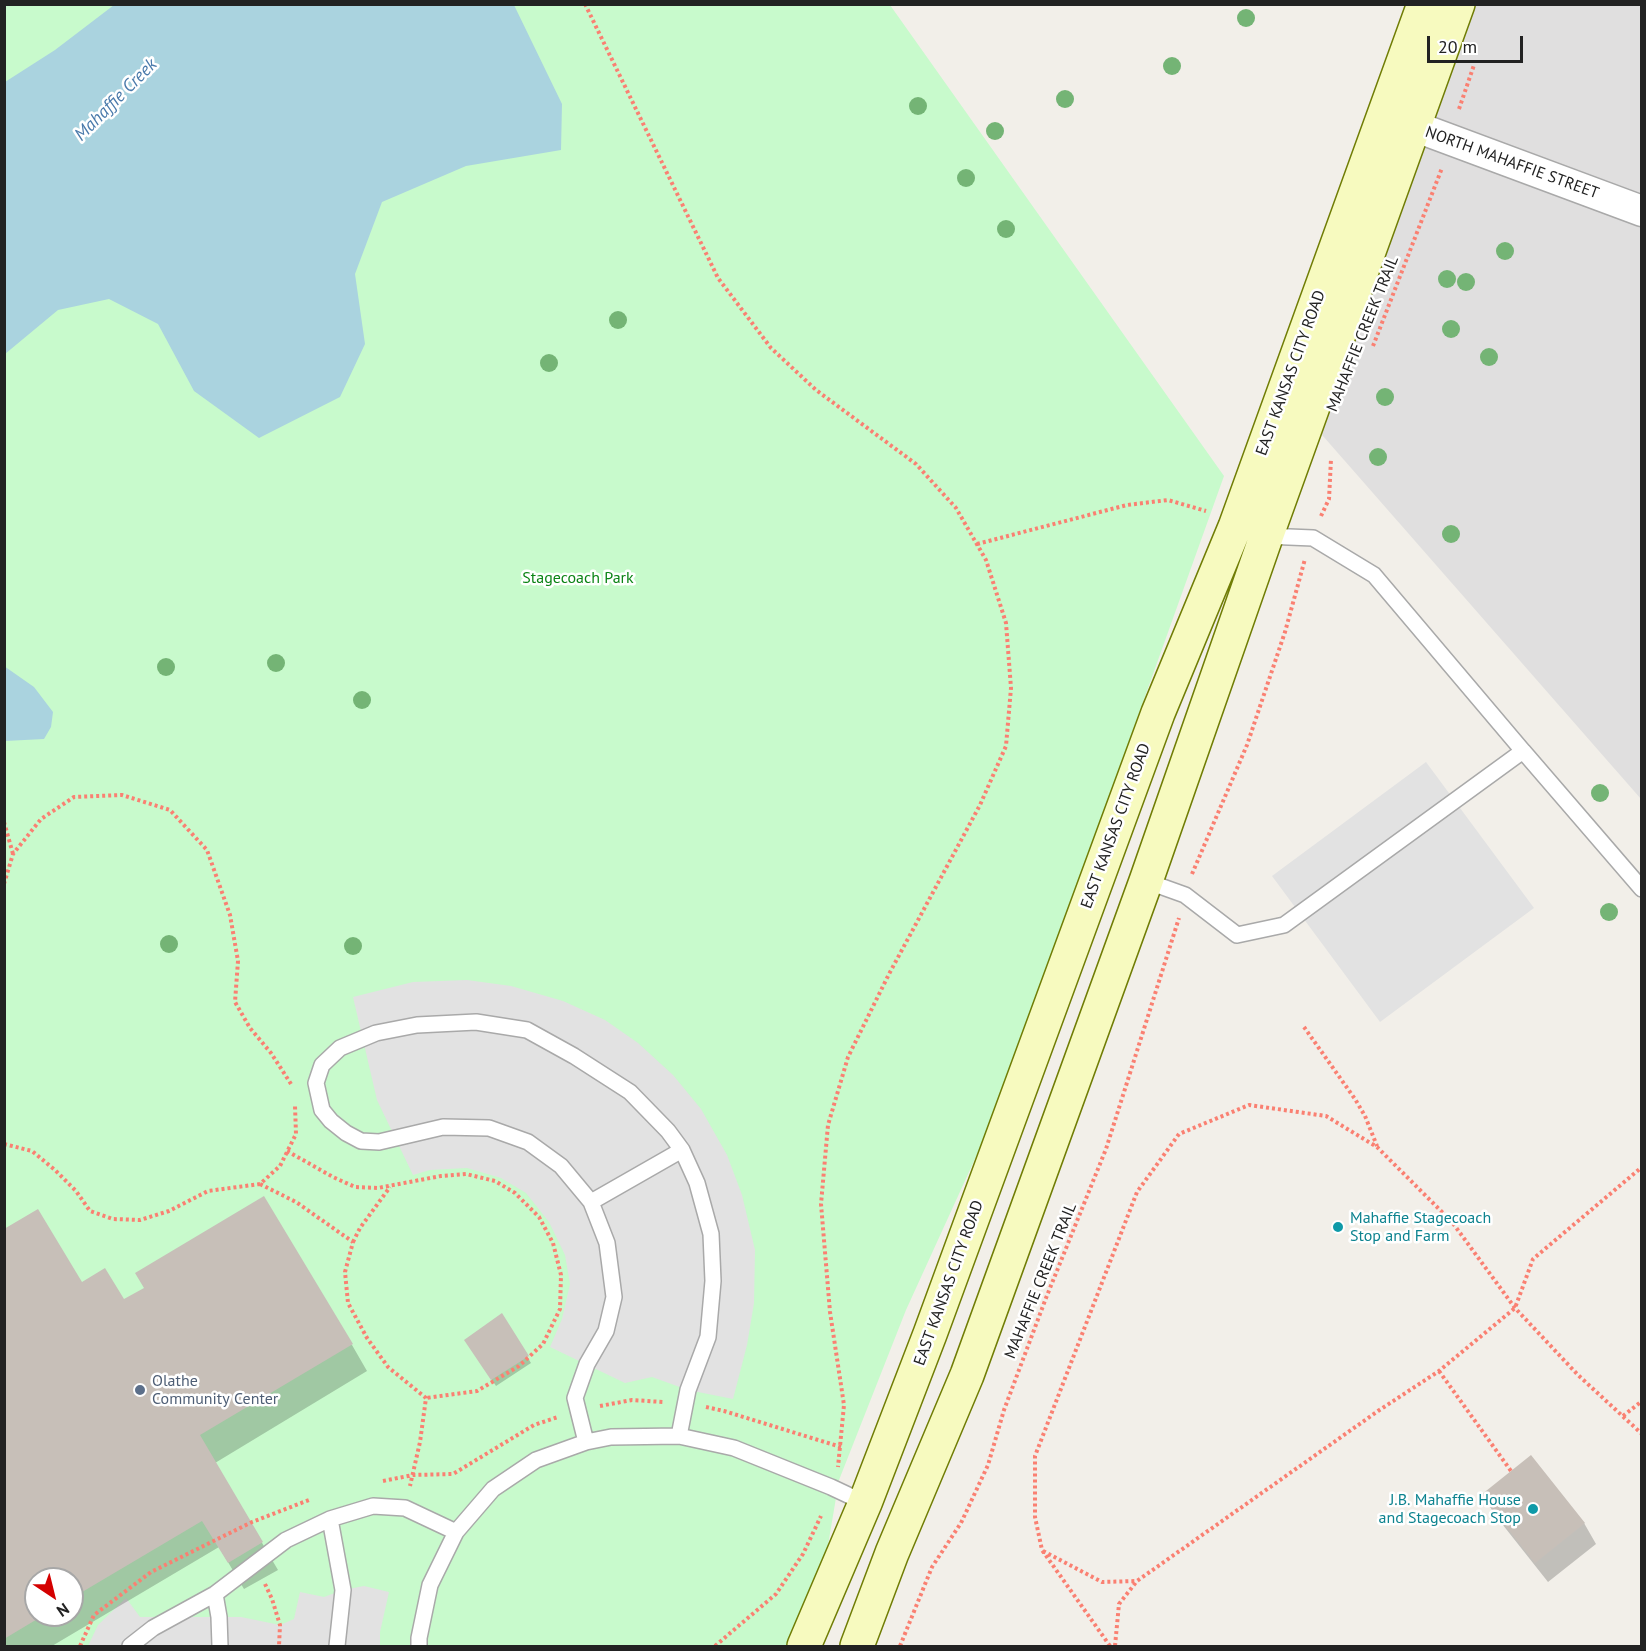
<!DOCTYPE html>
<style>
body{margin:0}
#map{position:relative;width:1646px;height:1651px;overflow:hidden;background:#f2efe9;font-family:"PT Sans",sans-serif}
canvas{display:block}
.frame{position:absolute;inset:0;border:6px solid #222;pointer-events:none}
.north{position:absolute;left:24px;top:1567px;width:60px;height:60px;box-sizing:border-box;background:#fff;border:2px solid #a7a7a7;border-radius:50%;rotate:145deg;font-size:16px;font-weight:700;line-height:24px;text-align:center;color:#222}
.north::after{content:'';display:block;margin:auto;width:21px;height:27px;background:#d40000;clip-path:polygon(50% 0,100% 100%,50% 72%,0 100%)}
.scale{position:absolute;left:1427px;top:36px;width:96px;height:27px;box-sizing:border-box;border:3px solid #222;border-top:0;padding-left:8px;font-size:18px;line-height:21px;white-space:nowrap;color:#222;-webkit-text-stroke:4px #fff;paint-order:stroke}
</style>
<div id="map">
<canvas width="1646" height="1651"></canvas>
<div class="frame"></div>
<div class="north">N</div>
<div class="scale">20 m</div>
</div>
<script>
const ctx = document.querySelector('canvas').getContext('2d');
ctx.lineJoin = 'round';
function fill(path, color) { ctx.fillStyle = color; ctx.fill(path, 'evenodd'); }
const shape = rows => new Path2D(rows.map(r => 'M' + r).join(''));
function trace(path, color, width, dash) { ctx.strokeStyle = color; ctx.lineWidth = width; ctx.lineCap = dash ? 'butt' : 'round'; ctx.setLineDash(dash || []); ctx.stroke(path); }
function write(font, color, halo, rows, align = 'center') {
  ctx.font = font + ' "PT Sans",sans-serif'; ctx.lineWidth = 5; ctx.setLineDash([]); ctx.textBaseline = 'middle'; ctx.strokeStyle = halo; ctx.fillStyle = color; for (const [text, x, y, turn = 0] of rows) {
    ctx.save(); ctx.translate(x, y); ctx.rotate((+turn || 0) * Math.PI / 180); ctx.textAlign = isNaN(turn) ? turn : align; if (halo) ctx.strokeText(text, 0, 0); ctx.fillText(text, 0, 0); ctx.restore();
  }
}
const residential = shape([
 [1471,5,1641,5,1641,799,1316,428]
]);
const park = shape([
 [5,5,890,5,1224,476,995,1115,906,1310,839,1480,825,1563,790,1646,5,1646],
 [36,1579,72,1579,72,1615,36,1615]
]);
const parking = shape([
 [1426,762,1534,908,1380,1022,1272,876],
 [467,980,511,986,563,1001,605,1020,638,1043,673,1075,701,1109,727,1155,742,1195,755,1250,754,1303,747,1345,733,1399,688,1390,652,1377,625,1383,550,1347,562,1319,570,1284,565,1255,549,1222,526,1193,501,1178,467,1168,430,1170,413,1175,377,1100,353,997,413,982],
 [364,1586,389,1592,380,1632,380,1646,88,1646,98,1625,126,1598,140,1617,241,1617,280,1625,294,1619,300,1592,324,1597,343,1590]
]);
const water = shape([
 [114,5,514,5,562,104,561,150,466,166,382,202,355,274,365,344,340,397,259,438,194,391,158,324,109,299,58,310,5,354,5,82,55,50],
 [4,666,34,687,53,712,51,727,44,739,5,741]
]);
const shadow = shape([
 [4,1230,81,1284,123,1301,352,1345,367,1371,215,1463,278,1570,244,1589,219,1547,52,1646,4,1646],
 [36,1579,72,1579,72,1615,36,1615],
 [502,1316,531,1363,496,1386,470,1346],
 [1483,1495,1584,1523,1596,1544,1548,1582,1495,1515]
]);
const building = shape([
 [264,1196,353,1344,200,1435,263,1542,228,1563,202,1521,72,1598,72,1579,36,1579,36,1615,44,1615,4,1639,4,1229,38,1209,82,1282,105,1268,124,1299,144,1288,135,1273],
 [502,1313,529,1356,491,1380,464,1340],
 [1531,1455,1585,1523,1535,1563,1481,1495]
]);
const path = shape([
 [585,4,718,278,771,348,816,390,916,464,956,508,986,560,1006,623,1011,688,1006,746,980,805,889,974,848,1057,828,1125,821,1204,830,1312,844,1405,838,1467],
 [1459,109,1474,65],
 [1373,346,1442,168],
 [1321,516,1329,499,1331,459],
 [977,544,1127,505,1168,500,1206,511],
 [4,822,13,854],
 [1192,874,1247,745,1285,632,1305,559],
 [4,884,13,854,41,819,74,797,122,795,170,810,207,850,230,915,238,961,235,1002,250,1028,271,1053,291,1084],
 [1304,1027,1355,1099,1365,1116,1377,1146],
 [4,1144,32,1151,55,1170,76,1191,90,1211,113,1219,140,1220,169,1211,208,1191,260,1184,280,1166,296,1134,295,1106],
 [287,1151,333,1177,355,1187,378,1188,441,1176,466,1174,495,1181,515,1193,539,1217,553,1243,561,1275,560,1309,543,1344,519,1366,477,1391,426,1398],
 [260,1184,296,1202,353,1242,345,1272,348,1303,367,1338,388,1367,426,1398,420,1442,410,1486],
 [353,1242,360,1228,390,1187],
 [1439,1371,1511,1471],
 [600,1406,632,1400,663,1402],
 [706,1407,724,1411,841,1447],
 [1623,1416,1642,1401],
 [383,1481,413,1475,453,1474,534,1425,558,1417],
 [1043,1551,1102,1582,1136,1581],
 [265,1584,272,1599,280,1625,279,1646],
 [80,1646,94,1615,151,1572,252,1522,309,1500],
 [715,1646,776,1594,803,1554,821,1516],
 [900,1646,932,1567,961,1523,988,1465,1004,1410,1046,1298,1106,1149,1179,918],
 [1110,1646,1042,1550,1035,1517,1035,1456,1137,1192,1179,1134,1249,1105,1326,1116,1377,1147,1452,1222,1515,1308,1578,1375,1642,1434],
 [1115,1646,1119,1604,1137,1581,1378,1411,1439,1371,1515,1308,1533,1259,1642,1167]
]);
const lane = shape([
 [1523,751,1642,889],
 [1146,881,1185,895,1237,935,1284,925,1523,751,1374,575,1313,538,1265,536],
 [591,1202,682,1150],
 [586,1442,575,1398,587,1364,606,1331,614,1297,607,1243,591,1202,561,1166,528,1142,489,1128,443,1127,379,1142,361,1141,346,1133,331,1121,322,1110,316,1083,322,1065,340,1048,376,1033,417,1025,476,1022,527,1030,574,1056,630,1092,668,1131,682,1150,697,1183,711,1234,713,1281,708,1337,688,1390,679,1436],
 [330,1519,343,1590,337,1646],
 [215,1594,219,1617,220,1646],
 [130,1646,153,1628,215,1594,286,1540,330,1519,373,1506,405,1508,456,1532,493,1489,536,1460,586,1442,611,1437,679,1436,734,1448,831,1487,865,1503],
 [419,1646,419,1638,430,1585,456,1532]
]);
const street = shape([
 [1392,118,1642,211]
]);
const secondary = shape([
 [804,1646,865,1503,930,1334,1158,713,1235,527,1424,4],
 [857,1646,892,1553,967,1375,1146,881,1266,537,1458,4]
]);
const trees = [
 [1246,18],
 [1172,66],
 [1065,99],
 [918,106],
 [995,131],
 [966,178],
 [1006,229],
 [1505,251],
 [1447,279],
 [1466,282],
 [618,320],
 [1451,329],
 [1489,357],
 [549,363],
 [1385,397],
 [1378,457],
 [1451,534],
 [276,663],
 [166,667],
 [362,700],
 [1600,793],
 [1609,912],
 [169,944],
 [353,946]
];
const markers = [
 [1338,1227,6,"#0f9aa8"],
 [140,1390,6,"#5c6f8a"],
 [1533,1509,6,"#0f9aa8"]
];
const streetNames = [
 ["NORTH MAHAFFIE STREET",1512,163,20],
 ["MAHAFFIE CREEK TRAIL",1363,334,-68],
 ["EAST KANSAS CITY ROAD",1291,373,-70],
 ["EAST KANSAS CITY ROAD",1116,826,-70],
 ["MAHAFFIE CREEK TRAIL",1041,1281,-68],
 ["EAST KANSAS CITY ROAD",949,1283,-70]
];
const parkNames = [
 ["Stagecoach Park",578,578]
];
const cultureNames = [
 ["Mahaffie Stagecoach",1350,1218],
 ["Stop and Farm",1350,1236],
 ["J.B. Mahaffie House",1521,1500,"right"],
 ["and Stagecoach Stop",1521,1518,"right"]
];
const serviceNames = [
 ["Olathe",152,1381],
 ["Community Center",152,1399]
];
const waterNames = [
 ["Mahaffie Creek",116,100,-45]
];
fill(residential, '#e0dfdf');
fill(park, '#c8facc');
fill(parking, '#e2e2e2');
fill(water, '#aad3df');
fill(shadow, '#0003');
fill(building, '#c7bfb8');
trace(lane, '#a9a9a9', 18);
trace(street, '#a9a9a9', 33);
trace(secondary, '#707d05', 36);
trace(path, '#fa8072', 4, [3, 3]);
trace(lane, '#fff', 15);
trace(street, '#fff', 30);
trace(secondary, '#f7fabf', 33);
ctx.fillStyle = '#74b475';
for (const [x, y] of trees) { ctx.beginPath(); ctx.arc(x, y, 9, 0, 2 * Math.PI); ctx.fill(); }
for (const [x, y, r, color] of markers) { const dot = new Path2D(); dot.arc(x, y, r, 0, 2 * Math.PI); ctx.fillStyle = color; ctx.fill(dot); trace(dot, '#fff', 2); }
write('16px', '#222', '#fff', streetNames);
write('16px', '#0c8416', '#fff', parkNames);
write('16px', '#0d838f', '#fff', cultureNames, 'left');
write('16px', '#4e5e75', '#fff', serviceNames, 'left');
write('italic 18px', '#4a7aab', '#fff', waterNames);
</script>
